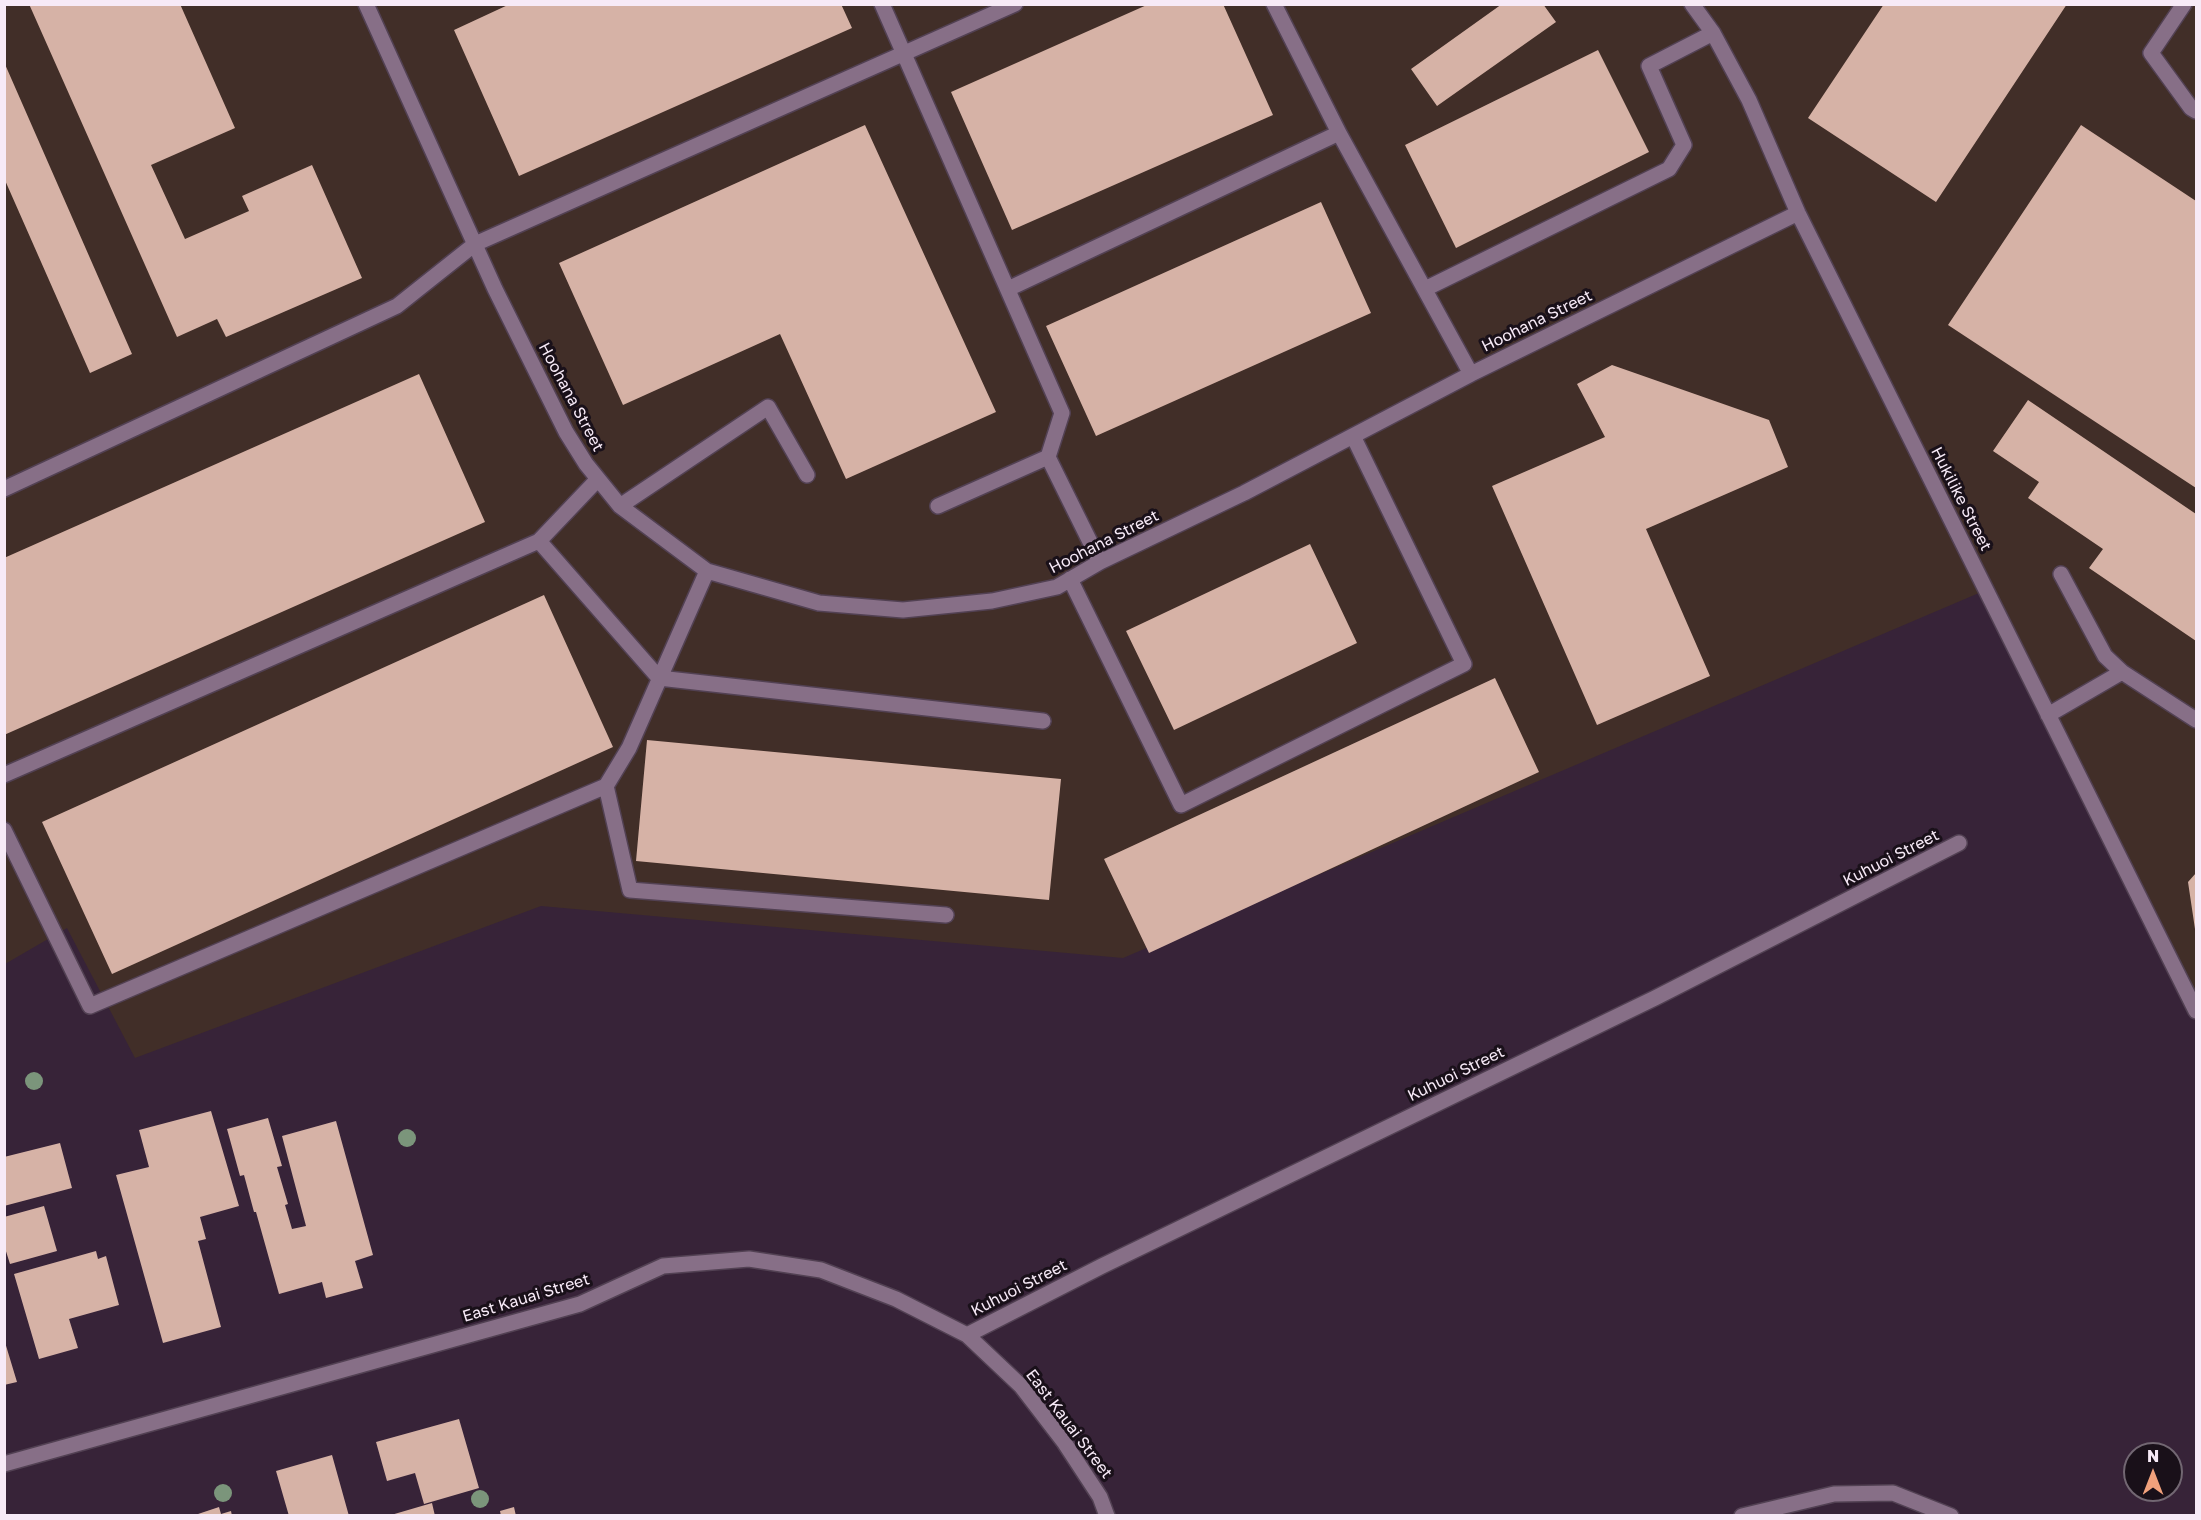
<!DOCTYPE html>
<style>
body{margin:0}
#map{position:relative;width:2201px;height:1520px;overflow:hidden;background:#372338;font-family:"Golos Text",sans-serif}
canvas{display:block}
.frame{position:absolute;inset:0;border:6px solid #f7eaf7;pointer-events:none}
.north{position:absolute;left:2123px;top:1442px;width:60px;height:60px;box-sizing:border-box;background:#191019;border:2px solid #726772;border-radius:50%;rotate:0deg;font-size:16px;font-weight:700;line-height:24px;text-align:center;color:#f7eaf7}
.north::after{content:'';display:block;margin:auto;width:21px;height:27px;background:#f1a17c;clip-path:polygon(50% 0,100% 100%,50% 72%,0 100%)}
</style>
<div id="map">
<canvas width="2201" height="1520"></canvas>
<div class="frame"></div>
<div class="north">N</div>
</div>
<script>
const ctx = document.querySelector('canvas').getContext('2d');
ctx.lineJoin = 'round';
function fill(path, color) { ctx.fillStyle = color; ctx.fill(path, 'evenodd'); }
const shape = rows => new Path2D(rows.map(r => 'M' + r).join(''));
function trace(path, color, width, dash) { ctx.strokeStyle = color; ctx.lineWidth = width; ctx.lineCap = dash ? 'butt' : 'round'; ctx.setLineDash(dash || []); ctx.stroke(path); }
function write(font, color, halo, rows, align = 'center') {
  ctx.font = font + ' "Golos Text",sans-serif'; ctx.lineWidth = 6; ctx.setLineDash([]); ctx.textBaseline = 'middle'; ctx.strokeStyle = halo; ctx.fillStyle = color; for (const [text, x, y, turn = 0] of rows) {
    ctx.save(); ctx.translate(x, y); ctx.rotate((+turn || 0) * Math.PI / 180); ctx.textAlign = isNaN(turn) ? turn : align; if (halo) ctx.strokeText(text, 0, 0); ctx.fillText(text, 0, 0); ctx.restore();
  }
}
const commercial = shape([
 [5,5,2196,5,2196,1011,1986,590,1123,958,541,906,135,1058,67,928,5,964]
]);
const building = shape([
 [29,4,180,4,235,128,151,165,185,239,249,211,242,196,312,165,362,278,226,337,217,319,177,337],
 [510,4,841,4,852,28,519,176,454,30],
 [1149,4,1223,4,1273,115,1012,230,951,92],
 [1502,4,1543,4,1556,22,1437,106,1411,69],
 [1884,4,2067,4,1936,202,1808,118],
 [1598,50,1649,152,1456,248,1405,145],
 [4,62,132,354,90,373,4,178],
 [865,125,996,412,846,479,780,334,623,405,559,263],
 [2081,125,2196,201,2196,488,1948,325],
 [1321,202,1371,313,1096,436,1046,326],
 [1612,365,1769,420,1788,467,1646,529,1710,676,1597,725,1492,486,1605,437,1577,384],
 [419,374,485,522,4,735,4,558],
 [2028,400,2196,514,2196,641,2089,568,2103,549,2028,498,2039,482,1993,451],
 [1310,544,1357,643,1174,730,1126,631],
 [544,595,613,747,112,974,42,822],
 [1495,678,1539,772,1149,953,1104,859],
 [647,740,1061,779,1049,900,636,861],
 [2196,873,2196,929,2195,929,2188,882],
 [211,1111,239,1206,200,1217,206,1239,198,1241,221,1327,163,1343,116,1175,149,1167,139,1130],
 [268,1118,282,1166,277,1167,288,1204,285,1205,292,1229,306,1226,282,1136,336,1121,373,1255,355,1261,363,1288,326,1298,322,1282,279,1294,256,1212,254,1212,244,1175,240,1176,227,1129],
 [60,1143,72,1188,4,1206,4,1157],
 [44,1206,57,1251,10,1264,4,1245,4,1217],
 [96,1251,98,1259,106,1256,119,1305,69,1319,78,1348,39,1359,14,1274],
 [4,1339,17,1382,4,1385],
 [459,1419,479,1488,424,1504,415,1473,387,1481,376,1442],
 [332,1455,349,1516,289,1516,276,1471],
 [432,1503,435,1516,391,1516,391,1515],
 [219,1507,221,1514,231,1511,232,1516,192,1516],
 [514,1507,516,1516,501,1516,500,1511]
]);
const minor = shape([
 [366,4,495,289,566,432,586,464,620,506,707,571,819,603,903,610,992,601,1057,587,1100,562,1244,493,1471,374,1798,213],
 [882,4,1062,413,1048,457,938,506],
 [1274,4,1339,133],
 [1692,4,1713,33,1749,100,1798,213,2196,1011],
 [2184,4,2151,53,2191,108,2196,111],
 [1008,289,1339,133,1471,374],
 [1425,289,1669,169,1684,145,1649,66,1713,33],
 [1048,457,1100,562],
 [4,489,397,306,475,244,1015,4],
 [620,506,768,407,807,475],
 [539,541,659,678,1043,721],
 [2061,574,2105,656,2122,672],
 [1070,579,1181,805,1464,664,1353,436],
 [2048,715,2122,672,2196,720],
 [4,775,539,541,598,479],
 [606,786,630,890,946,915],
 [4,830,90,1006,606,786,629,748,707,571],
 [967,1335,1102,1266,1655,998,1959,843],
 [4,1464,580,1304,663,1266,749,1259,821,1270,896,1299,967,1335,1021,1386,1064,1442,1100,1497,1107,1516],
 [1742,1516,1834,1494,1893,1493,1951,1516]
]);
const trees = [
 [34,1081],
 [407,1138],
 [223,1493],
 [480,1499]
];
const streetNames = [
 ["Hoohana Street",1537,321,-26],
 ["Hoohana Street",571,397,62],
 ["Hukilike Street",1961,499,63],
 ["Hoohana Street",1104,542,-27],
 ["Kuhuoi Street",1891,858,-27],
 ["Kuhuoi Street",1456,1074,-26],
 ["Kuhuoi Street",1019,1288,-27],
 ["East Kauai Street",526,1298,-17],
 ["East Kauai Street",1069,1424,53]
];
fill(commercial, '#412e28');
fill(building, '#d6b2a6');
trace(minor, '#524153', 18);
trace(minor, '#876f87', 15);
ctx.fillStyle = '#7b957b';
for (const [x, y] of trees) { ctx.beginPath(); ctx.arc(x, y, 9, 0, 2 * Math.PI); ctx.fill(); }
write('16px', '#f7eaf7', '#191019', streetNames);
</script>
